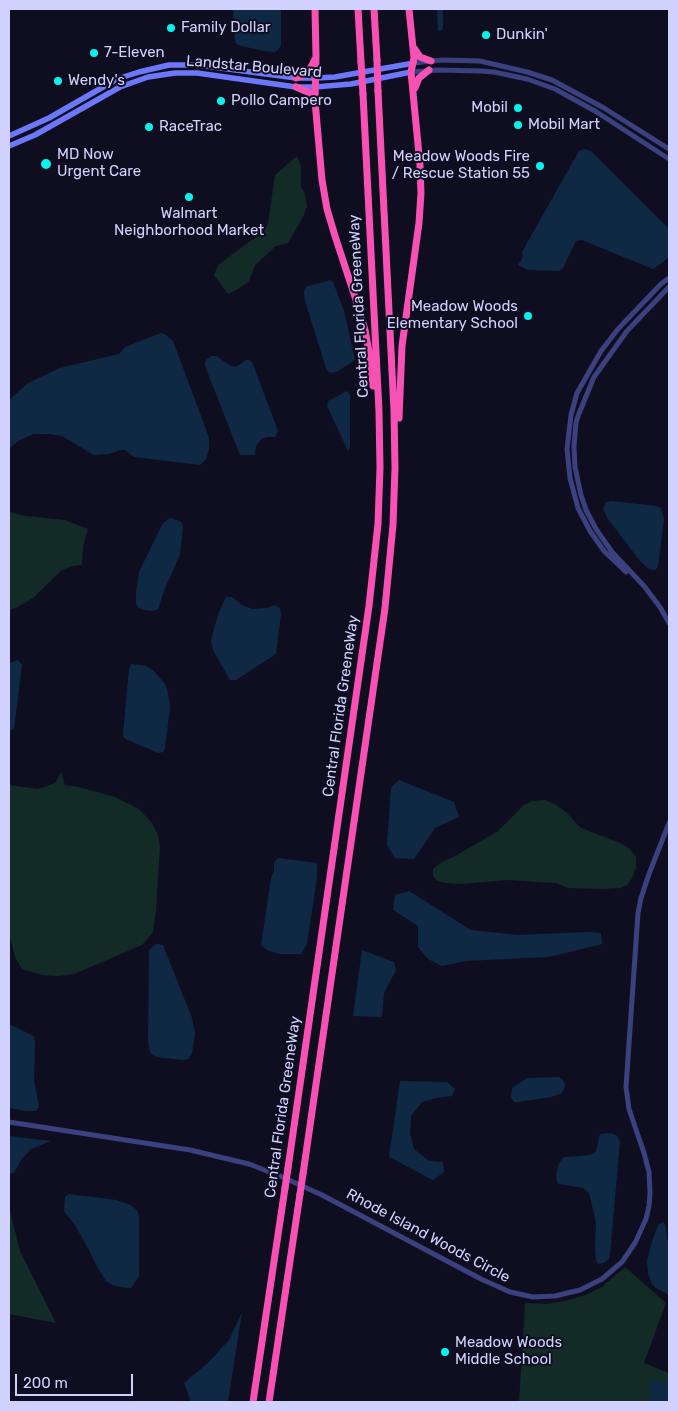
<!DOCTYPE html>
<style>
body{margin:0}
#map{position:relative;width:678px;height:1411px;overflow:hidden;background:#0f0e21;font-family:Rubik,sans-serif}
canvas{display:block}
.frame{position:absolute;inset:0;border:10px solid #d1d1fd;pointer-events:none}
.scale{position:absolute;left:15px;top:1374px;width:118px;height:22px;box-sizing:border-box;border:2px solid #d1d1fd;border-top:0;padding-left:6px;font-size:15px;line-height:18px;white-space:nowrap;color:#d1d1fd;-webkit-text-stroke:4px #0f0e21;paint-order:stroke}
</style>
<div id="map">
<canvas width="678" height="1411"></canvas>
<div class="frame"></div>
<div class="scale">200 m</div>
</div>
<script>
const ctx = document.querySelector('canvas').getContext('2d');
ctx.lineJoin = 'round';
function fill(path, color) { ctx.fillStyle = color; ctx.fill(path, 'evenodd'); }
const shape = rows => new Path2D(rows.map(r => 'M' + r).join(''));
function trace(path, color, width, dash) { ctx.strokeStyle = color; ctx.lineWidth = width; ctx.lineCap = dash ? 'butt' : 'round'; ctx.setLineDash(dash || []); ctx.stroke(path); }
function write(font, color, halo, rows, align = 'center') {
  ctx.font = font + ' Rubik,sans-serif'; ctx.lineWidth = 4; ctx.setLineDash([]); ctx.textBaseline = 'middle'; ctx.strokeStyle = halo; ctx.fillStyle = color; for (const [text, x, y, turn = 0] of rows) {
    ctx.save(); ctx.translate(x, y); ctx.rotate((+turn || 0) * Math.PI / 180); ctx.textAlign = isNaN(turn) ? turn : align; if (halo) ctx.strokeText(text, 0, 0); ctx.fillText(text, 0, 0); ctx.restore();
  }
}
const green = shape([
 [297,156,301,166,301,187,305,194,307,206,303,217,288,243,276,246,255,265,249,281,238,289,228,294,214,275,218,265,253,239,263,234,268,223,275,175],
 [9,512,26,516,65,520,88,529,83,546,82,565,72,566,62,570,33,598,18,607,9,610],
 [61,772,65,785,79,787,115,797,139,809,152,823,158,835,160,847,156,911,153,932,142,945,74,974,58,976,42,975,22,969,15,957,9,933,9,785,38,789,55,783],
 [532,801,545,800,555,804,567,813,574,821,581,828,620,843,629,848,636,857,636,868,632,878,627,885,620,888,603,889,568,888,555,883,508,880,460,884,446,883,437,881,433,876,433,869,440,863,457,855,498,831,524,805],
 [9,1207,20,1251,56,1323,9,1314],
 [625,1267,666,1303,644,1363,669,1373,669,1402,519,1402,525,1303,546,1304,565,1301,585,1295,602,1287]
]);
const water = shape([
 [233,9,281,9,281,46,278,50,274,52,263,51,238,45,235,42],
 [437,9,443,9,443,29,440,31,438,30],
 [584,149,591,151,669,229,669,257,659,265,653,269,582,240,576,241,563,268,559,271,528,270,518,265,523,257,522,252,579,151],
 [330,280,333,282,344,311,355,360,338,371,332,373,327,371,305,301,304,291,306,287],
 [161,333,166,335,173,341,204,424,209,438,209,449,206,459,200,465,134,457,125,450,120,450,109,454,94,455,62,436,49,434,34,434,18,441,9,449,9,400,28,383,60,368,119,354,125,347],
 [212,356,216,356,231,366,236,367,246,360,249,360,252,362,278,431,275,437,267,437,261,439,256,446,255,455,240,455,205,366,205,362,207,359],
 [347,391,349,393,350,396,350,448,348,451,327,406,328,401],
 [611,501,656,506,661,508,664,519,658,567,655,570,649,569,640,561,608,519,603,509,606,502],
 [170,518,177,520,182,523,183,527,180,555,165,588,158,609,153,611,144,610,139,608,136,604,136,592,139,572,163,523],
 [226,597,232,597,242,605,252,609,267,608,275,605,280,608,281,614,276,654,236,680,230,680,213,650,211,640,219,612],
 [18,660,22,665,14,729,9,731,9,663],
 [131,664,146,666,153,670,165,684,168,693,170,707,165,748,163,752,158,753,124,738,123,734,129,669],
 [399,780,454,802,459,817,435,828,414,859,395,858,387,845,391,788],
 [278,858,317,863,317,877,307,944,301,954,279,954,267,950,261,945,271,878,274,871,274,863],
 [409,891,471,930,517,935,590,932,601,933,602,944,549,957,466,961,442,966,428,959,418,947,418,926,393,910,395,895],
 [156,944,163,945,192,1018,195,1033,192,1053,188,1059,183,1060,156,1057,150,1052,148,1043,149,950],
 [362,950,394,962,396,970,384,993,382,1017,353,1016],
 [9,1024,34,1036,35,1042,34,1080,39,1107,36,1111,24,1111,9,1108],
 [559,1077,563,1080,565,1086,562,1093,551,1097,518,1102,514,1102,511,1097,512,1088,527,1078],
 [400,1081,447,1082,455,1089,452,1096,436,1098,422,1102,411,1116,410,1133,414,1149,429,1161,443,1162,444,1172,433,1180,389,1157],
 [611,1133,617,1136,620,1142,610,1254,609,1259,604,1263,598,1264,596,1261,595,1246,596,1222,589,1193,583,1188,559,1184,557,1181,556,1174,559,1163,564,1157,581,1156,593,1154,596,1151,600,1134],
 [9,1136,51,1141,31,1149,21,1160,14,1173,9,1174],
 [69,1194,116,1200,130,1205,137,1210,139,1218,139,1276,131,1288,119,1287,112,1285,106,1281,97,1267,89,1250,75,1225,64,1211,65,1197],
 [663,1222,666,1226,667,1240,669,1243,669,1295,656,1288,652,1284,648,1274,647,1261,651,1245,658,1225],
 [242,1312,228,1402,191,1402,184,1383,209,1362,229,1340],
 [650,1381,669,1383,669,1402,650,1402]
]);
const tertiary = shape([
 [414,63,442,60,480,61,527,72,552,80,604,108,669,149],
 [411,72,438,70,481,71,494,72,527,79,555,89,595,111,669,159],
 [669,287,627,331,594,377,578,416,576,423,574,446,575,467,581,495,586,510,596,529,612,552,644,586,660,607,669,623],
 [626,572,604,551,590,531,578,508,570,478,567,449,571,415,577,393,601,351,618,329,661,284,669,278],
 [9,1122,190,1150,249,1164,280,1176,322,1195,481,1279,510,1292,533,1297,555,1296,580,1290,602,1279,622,1262,635,1243,646,1219,649,1206,650,1193,649,1172,644,1153,629,1109,626,1087,638,913,641,898,649,874,669,823]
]);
const secondary = shape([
 [9,136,49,118,117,79,139,72,169,65,198,65,296,78,316,78,335,77,414,63],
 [9,146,35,135,120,87,148,77,175,73,197,73,296,87,315,87,351,84,411,72]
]);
const motorway = shape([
 [315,9,316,56,315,101,322,180,327,209,335,236,357,303,365,330,370,357,373,386],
 [358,9,361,62],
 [374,9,377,60],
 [414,48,420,57,431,61],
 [296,78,302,76,310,69,315,59],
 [296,87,310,93,315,101],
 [415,88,419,78,429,70],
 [399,418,402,346,419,223,421,193,420,165,411,72,414,58,409,9],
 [288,1168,369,606,378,524,380,468,379,411,363,94],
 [303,1174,385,608,393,525,395,468,394,411,378,91],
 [253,1402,285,1188],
 [269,1402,300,1194]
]);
const motorwayBridge = shape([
 [377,60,378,91],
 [361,62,363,94],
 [285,1188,288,1168],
 [300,1194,303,1174]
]);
const markers = [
 [171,28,5,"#0af0ec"],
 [486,35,5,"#0af0ec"],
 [94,53,5,"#0af0ec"],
 [58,81,5,"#0af0ec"],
 [221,101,5,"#0af0ec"],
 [518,108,5,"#0af0ec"],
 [518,125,5,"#0af0ec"],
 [149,127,5,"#0af0ec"],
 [46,164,6,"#0af0ec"],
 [540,166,5,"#0af0ec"],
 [189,197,5,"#0af0ec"],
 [528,316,5,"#0af0ec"],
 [445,1352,5,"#0af0ec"]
];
const poiNames = [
 ["Family Dollar",181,28],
 ["Dunkin'",496,35],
 ["7-Eleven",104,53],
 ["Wendy's",68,81],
 ["Pollo Campero",231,101],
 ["Mobil",508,108,"right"],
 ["Mobil Mart",528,125],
 ["RaceTrac",159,127],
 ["MD Now",57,155],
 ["Urgent Care",57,172],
 ["Meadow Woods Fire",530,157,"right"],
 ["/ Rescue Station 55",530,174,"right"],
 ["Walmart",189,214,"center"],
 ["Neighborhood Market",189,231,"center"],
 ["Meadow Woods",518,307,"right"],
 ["Elementary School",518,324,"right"],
 ["Meadow Woods",455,1343],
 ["Middle School",455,1360]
];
const streetNames = [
 ["Landstar Boulevard",254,67,5],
 ["Central Florida GreeneWay",359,306,-93],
 ["Central Florida GreeneWay",341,706,-82],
 ["Central Florida GreeneWay",283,1107,-82],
 ["Rhode Island Woods Circle",428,1236,28]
];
fill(green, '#122b27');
fill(water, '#0f2945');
trace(tertiary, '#3b407e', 5);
trace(secondary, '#6c78f9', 5.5);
trace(motorway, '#f851b4', 7);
trace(motorwayBridge, '#f851b4', 7);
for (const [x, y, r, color] of markers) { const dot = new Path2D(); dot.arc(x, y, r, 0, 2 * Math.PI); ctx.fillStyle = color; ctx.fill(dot); trace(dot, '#0f0e21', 2); }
write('15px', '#d1d1fd', '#0f0e21', poiNames, 'left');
write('15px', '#d1d1fd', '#0f0e21', streetNames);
</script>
